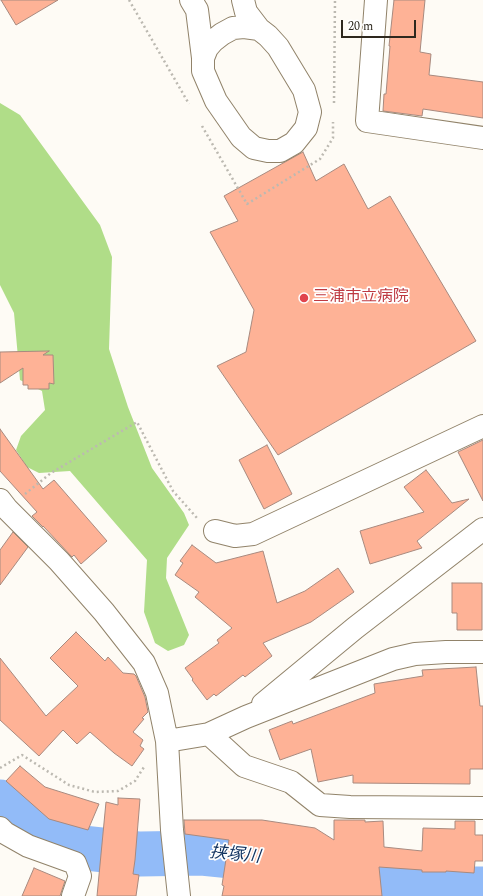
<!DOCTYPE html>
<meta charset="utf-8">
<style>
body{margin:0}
#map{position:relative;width:483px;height:896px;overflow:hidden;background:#fefbf5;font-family:Spectral,serif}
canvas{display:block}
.scale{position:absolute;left:341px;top:20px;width:75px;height:18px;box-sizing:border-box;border:2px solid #2e281e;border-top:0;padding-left:5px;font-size:12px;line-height:14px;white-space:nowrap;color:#2e281e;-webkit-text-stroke:3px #fff;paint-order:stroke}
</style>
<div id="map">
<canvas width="483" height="896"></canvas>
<div class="scale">20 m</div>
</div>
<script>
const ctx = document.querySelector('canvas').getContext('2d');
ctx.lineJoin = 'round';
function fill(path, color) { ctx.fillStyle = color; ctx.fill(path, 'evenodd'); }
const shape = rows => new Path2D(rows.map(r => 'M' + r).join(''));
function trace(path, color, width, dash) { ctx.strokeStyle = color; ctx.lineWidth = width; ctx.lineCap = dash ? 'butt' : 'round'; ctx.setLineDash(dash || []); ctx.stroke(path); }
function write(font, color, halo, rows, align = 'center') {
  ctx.font = font + ' Spectral,"Noto Sans JP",serif'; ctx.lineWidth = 3.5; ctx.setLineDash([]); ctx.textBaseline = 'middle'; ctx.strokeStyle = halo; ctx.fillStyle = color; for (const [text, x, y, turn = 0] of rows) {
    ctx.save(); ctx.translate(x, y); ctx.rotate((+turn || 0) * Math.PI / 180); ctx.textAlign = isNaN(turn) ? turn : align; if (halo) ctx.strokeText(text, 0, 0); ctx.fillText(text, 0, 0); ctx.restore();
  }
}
const forest = shape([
 [0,103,20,115,100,225,112,257,109,349,128,407,152,468,184,513,189,525,167,558,166,578,189,635,184,645,168,651,155,643,144,612,147,560,70,471,39,473,27,467,16,450,21,436,45,410,42,391,20,380,14,313,0,285]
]);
const river = shape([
 [0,802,33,832,66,846,140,854,202,853,281,861,398,883,463,889,483,889]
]);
const building = shape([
 [1,0,58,0,16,25,1,0],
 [394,0,425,0,420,52,431,54,429,75,483,82,483,118,423,109,422,116,383,111,384,94,386,94,390,46,389,46,394,0],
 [303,152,316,181,344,164,368,209,390,196,476,341,278,455,217,366,246,352,254,310,210,232,238,221,224,196,303,152],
 [49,351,43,355,53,355,54,384,49,383,49,389,28,389,28,385,23,385,23,368,0,383,0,352,49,351],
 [0,429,43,489,54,480,107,541,81,564,74,555,72,557,43,526,43,527,32,516,37,512,0,471,0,429],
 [483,440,483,501,458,452,483,440],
 [267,445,292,494,264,509,239,460,267,445],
 [426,470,452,503,469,499,417,541,422,548,370,564,360,531,424,512,404,487,426,470],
 [13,532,28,547,0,585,0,550,13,532],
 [192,545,216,563,263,551,277,603,305,591,338,568,354,592,311,622,263,643,272,656,245,677,243,675,216,696,214,694,207,700,192,680,193,679,185,668,219,643,217,640,232,628,195,597,199,592,175,575,183,563,180,561,192,545],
 [452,583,482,583,482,630,457,630,457,613,452,613,452,583],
 [76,632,105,661,108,657,123,673,134,674,136,676,145,697,148,712,142,718,144,719,133,732,143,740,140,746,144,749,132,766,114,753,90,732,77,744,63,730,39,756,0,720,0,658,46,716,78,686,50,658,76,632],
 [476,667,480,706,483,706,483,769,470,769,470,784,353,783,353,775,318,782,311,749,280,760,269,730,292,721,293,724,375,693,374,684,423,676,422,670,476,667],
 [20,766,45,787,99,804,88,830,49,819,6,781,20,766],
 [118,798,140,799,135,860,133,874,139,875,136,896,97,896,106,802,118,805,118,798],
 [184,820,262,820,315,828,334,840,334,820,365,820,365,822,383,821,384,847,422,851,423,828,455,829,455,821,475,821,475,835,483,835,483,861,475,861,474,873,446,871,446,872,422,872,422,870,379,867,382,896,222,896,224,886,222,885,229,840,185,834,184,820],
 [34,868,65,881,60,896,22,896,34,868]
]);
const path = shape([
 [129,0,189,104],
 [334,103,335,0],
 [202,126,247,204,320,159,333,138,333,122],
 [25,494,51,473,137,422,173,491,197,518],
 [0,768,22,755,69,785,95,792,118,791,135,781,144,767]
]);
const minor = shape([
 [191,0,197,10,203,58,203,71,216,101,241,137,254,148,268,151,280,151,294,143,306,128,310,112,304,90,278,47,268,36,259,29,246,12,243,0],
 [376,0,367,121,483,138],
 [203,58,207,48,213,41,222,34,233,28,244,27,259,29],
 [0,500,7,509,59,561,104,612,144,663,157,693,167,741,172,830,179,896],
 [215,531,235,536,253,534,483,426],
 [263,704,355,628,483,529],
 [209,734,244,766,291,782,320,805,350,807,483,808],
 [167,741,209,734,246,717,393,659,415,654,446,652,483,652],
 [0,828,5,833,28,846,75,863,80,876,73,896]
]);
const markers = [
 [304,298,5,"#e0444e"]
];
const healthNames = [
 ["三浦市立病院",313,298]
];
const waterNames = [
 ["挟塚川",235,856,6]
];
fill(forest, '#b0dd88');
trace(river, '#92bbf8', 45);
fill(building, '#feb296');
trace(building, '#a88a7f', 1);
trace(minor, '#91836a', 24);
trace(path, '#bcb9b1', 2.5, [2, 3]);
trace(minor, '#fff', 22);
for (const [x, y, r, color] of markers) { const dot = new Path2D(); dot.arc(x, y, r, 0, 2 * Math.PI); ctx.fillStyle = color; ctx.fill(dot); trace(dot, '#fff', 1.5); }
write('16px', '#be3a42', '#fff', healthNames, 'left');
write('italic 17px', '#0f305e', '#fff', waterNames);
</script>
